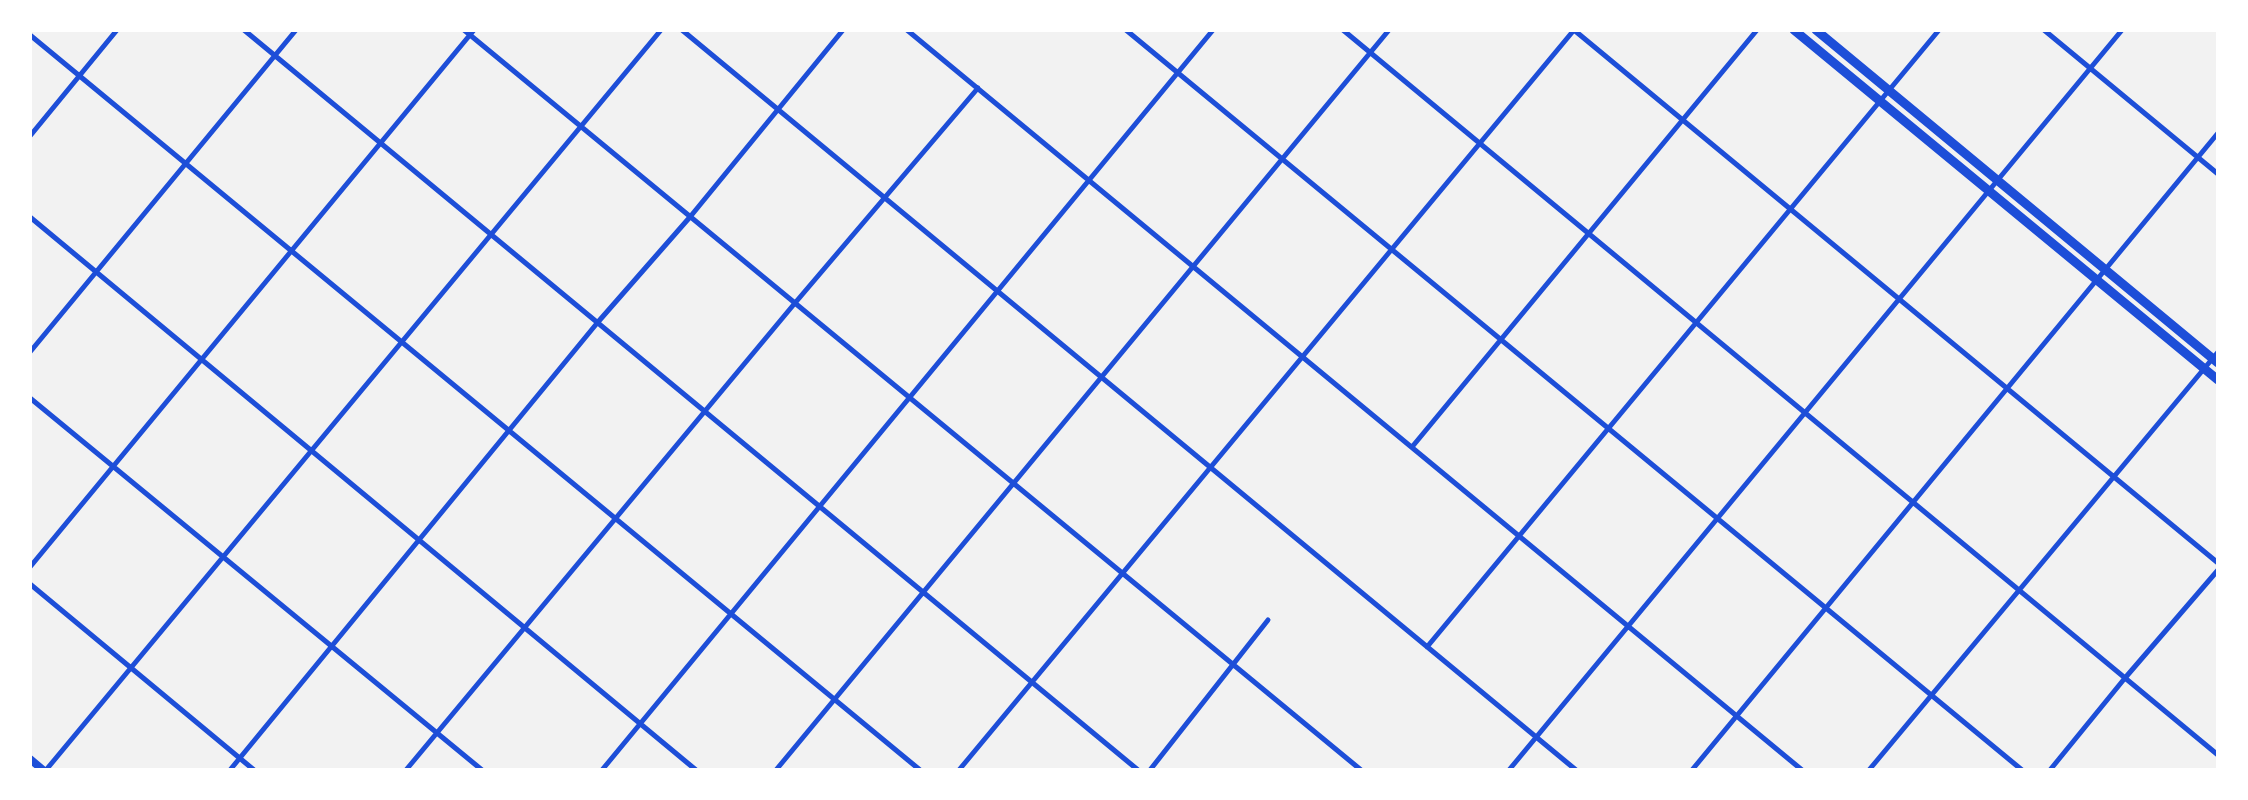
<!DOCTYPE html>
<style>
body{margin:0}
#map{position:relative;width:2248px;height:800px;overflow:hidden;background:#f2f2f2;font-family:Quicksand,sans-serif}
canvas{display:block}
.frame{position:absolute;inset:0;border:32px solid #fff;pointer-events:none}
</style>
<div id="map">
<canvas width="2248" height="800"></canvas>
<div class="frame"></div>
</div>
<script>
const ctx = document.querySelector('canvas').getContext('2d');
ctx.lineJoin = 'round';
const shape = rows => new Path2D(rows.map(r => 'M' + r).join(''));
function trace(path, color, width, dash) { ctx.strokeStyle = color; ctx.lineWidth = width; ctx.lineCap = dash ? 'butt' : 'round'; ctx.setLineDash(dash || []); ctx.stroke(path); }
const minor = shape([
 [244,30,1138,770],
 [464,30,1361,770],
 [682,30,1576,770],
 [907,30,1802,770],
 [1126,30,2022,770],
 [1343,30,2218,755],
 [1574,30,2218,563],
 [2044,30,2218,174],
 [30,35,920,770],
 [30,136,117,30],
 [30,217,696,770],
 [30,352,296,30],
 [30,398,482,770],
 [1412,447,1757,30],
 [30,567,474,30],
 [30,584,254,770],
 [1427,647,1939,30],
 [46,770,661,30],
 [230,770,598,322,690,217,843,30],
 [406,770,795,303,978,88],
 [602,770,1213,30],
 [776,770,1389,30],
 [959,770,1574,30],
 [1150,770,1268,620],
 [1509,770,2122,30],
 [1692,770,2218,133],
 [1869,770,2218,352],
 [2050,770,2125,678,2218,570]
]);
const secondary = shape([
 [30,759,43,770]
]);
const primary = shape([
 [1794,30,2218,380],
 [1816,30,2218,363]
]);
trace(minor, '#1d4ed8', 5);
trace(secondary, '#1d4ed8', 8);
trace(primary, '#1d4ed8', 9);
</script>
